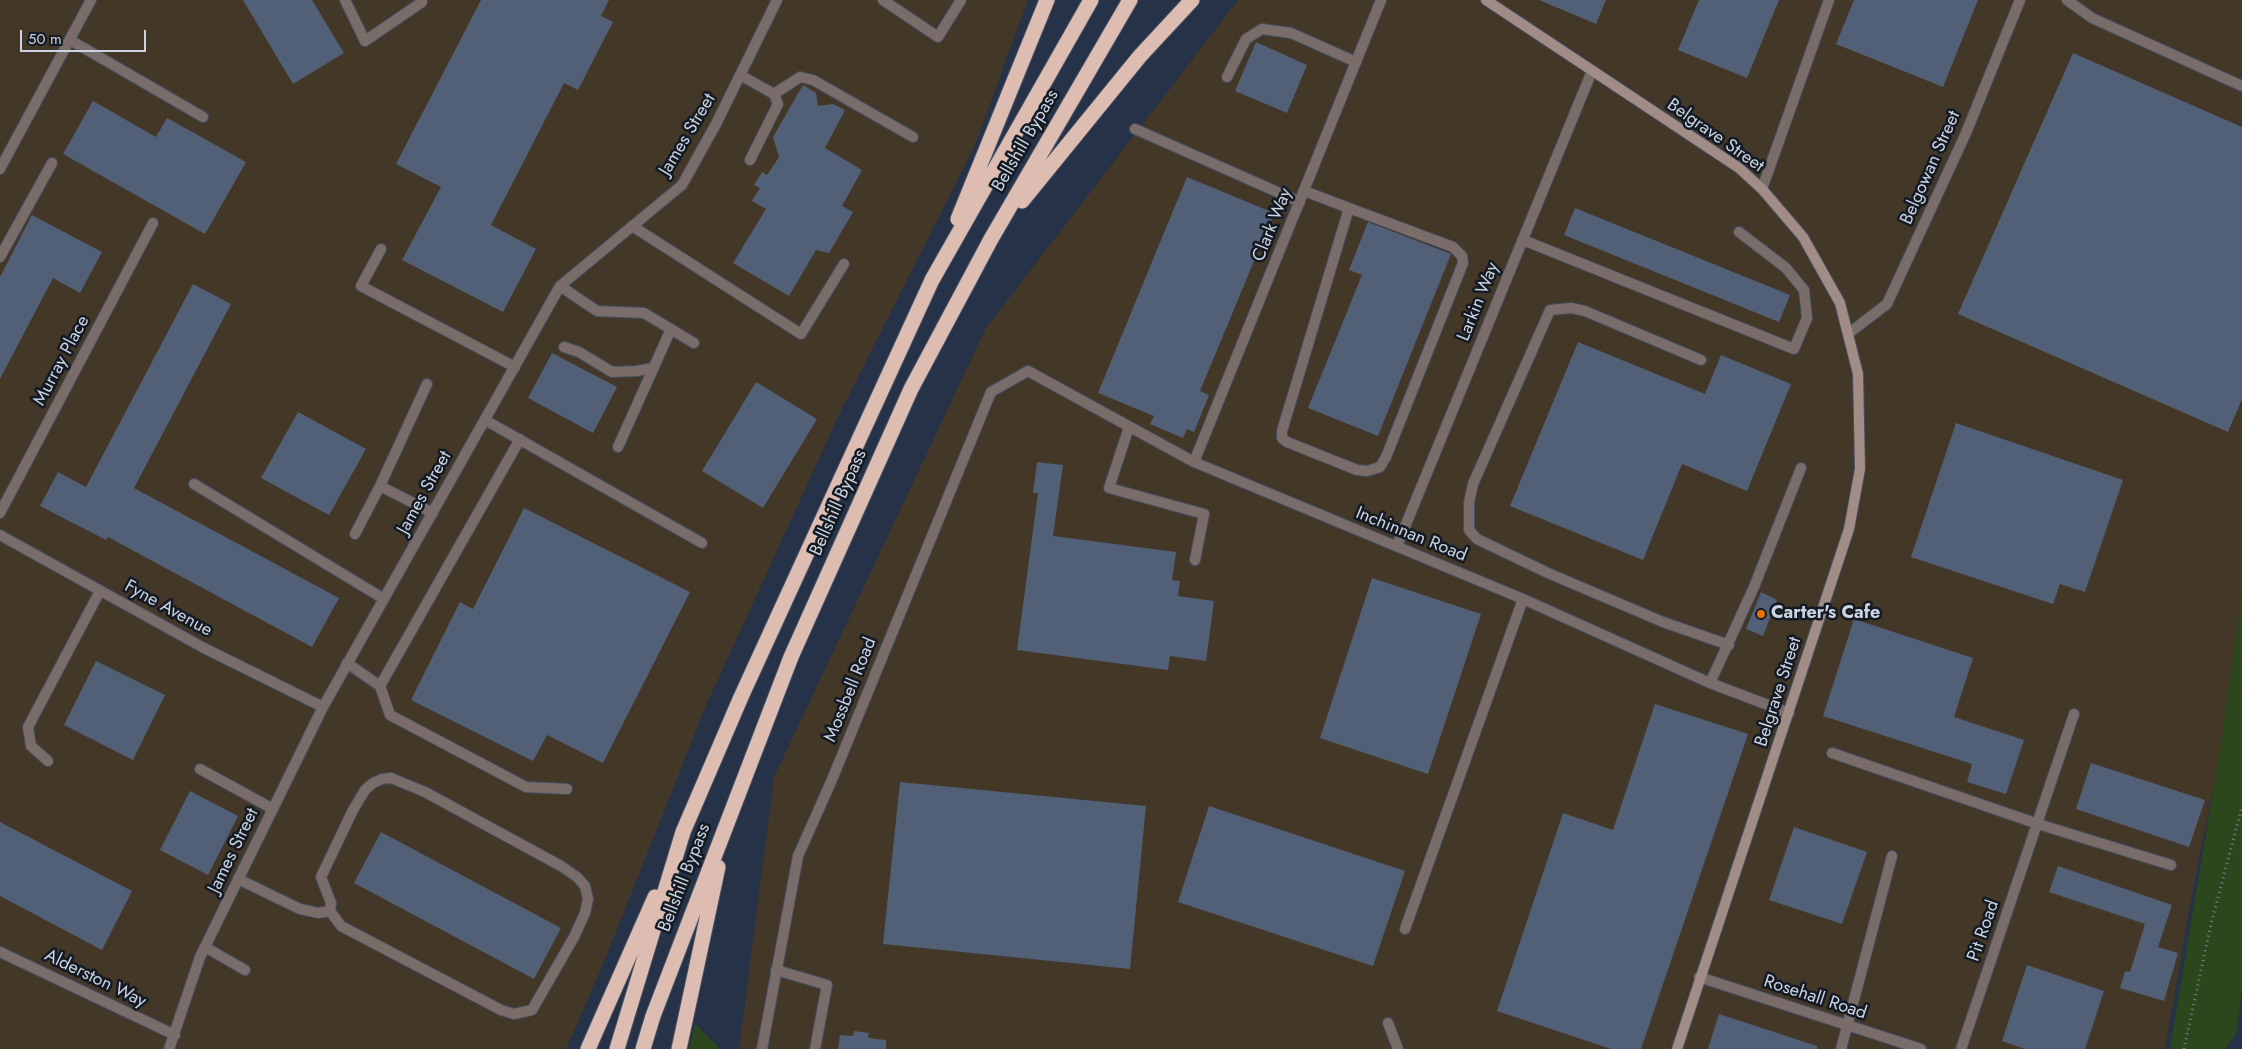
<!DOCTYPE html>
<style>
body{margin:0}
#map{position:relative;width:2242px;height:1049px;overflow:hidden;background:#263247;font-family:Jost,sans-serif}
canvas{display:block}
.scale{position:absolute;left:20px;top:30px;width:126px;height:22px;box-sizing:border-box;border:2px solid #ccd4e1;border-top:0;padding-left:6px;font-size:15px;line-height:18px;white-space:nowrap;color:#ccd4e1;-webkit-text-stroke:4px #141a23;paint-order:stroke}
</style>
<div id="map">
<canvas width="2242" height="1049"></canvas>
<div class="scale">50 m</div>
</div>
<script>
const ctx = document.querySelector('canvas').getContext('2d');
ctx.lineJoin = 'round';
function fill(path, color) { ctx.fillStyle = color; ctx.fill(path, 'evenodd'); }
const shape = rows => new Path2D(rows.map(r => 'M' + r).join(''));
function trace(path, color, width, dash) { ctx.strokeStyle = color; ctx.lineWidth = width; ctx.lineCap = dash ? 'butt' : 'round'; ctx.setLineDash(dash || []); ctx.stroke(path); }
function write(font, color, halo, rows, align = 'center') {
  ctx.font = font + ' Jost,sans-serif'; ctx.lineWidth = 5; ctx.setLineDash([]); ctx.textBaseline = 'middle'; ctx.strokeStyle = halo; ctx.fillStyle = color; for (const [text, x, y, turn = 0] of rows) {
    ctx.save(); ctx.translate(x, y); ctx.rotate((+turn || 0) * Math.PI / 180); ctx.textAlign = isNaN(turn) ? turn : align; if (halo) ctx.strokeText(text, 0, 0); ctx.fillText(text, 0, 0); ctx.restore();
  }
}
const industrial = shape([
 [0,0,1028,0,975,145,838,417,706,706,604,962,566,1049,0,1049],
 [1238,0,2242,0,2242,647,2193,889,2165,1049,739,1049,774,777,986,328]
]);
const green = shape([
 [2242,593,2242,989,2236,1033,2226,1049,2170,1049,2220,750],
 [695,1024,720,1049,689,1049]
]);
const building = shape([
 [243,0,312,0,344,53,293,84],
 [481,0,609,0,601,16,613,22,578,90,564,83,491,225,536,249,503,312,402,260,441,187,396,164],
 [1539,0,1606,0,1596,24],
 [1699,0,1779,0,1747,78,1678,50],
 [1854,0,1978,0,1943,87,1836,44],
 [1256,42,1307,65,1287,113,1235,91],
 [2073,53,2242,127,2242,399,2228,432,1958,314],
 [803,85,816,93,818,106,833,104,845,110,825,148,862,170,842,206,853,212,829,253,816,250,789,296,733,263,766,209,752,201,760,188,754,185,762,172,767,175,779,157,773,137],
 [93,101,156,137,167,118,246,162,205,234,63,154],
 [1187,177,1274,213,1200,391,1209,395,1194,432,1187,429,1183,438,1150,424,1154,416,1098,393],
 [1575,208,1790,295,1779,322,1564,235],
 [32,215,102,252,80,293,53,278,0,379,0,277],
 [1368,222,1451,254,1378,436,1308,408,1362,275,1349,270],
 [193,284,231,304,134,488,339,598,312,647,108,537,106,540,40,506,58,472,86,487],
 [1578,342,1705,394,1721,355,1791,384,1747,491,1682,464,1643,560,1510,506],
 [552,353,617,387,593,433,528,398],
 [756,382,817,419,763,508,702,471],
 [298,412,366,449,329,515,261,478],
 [1956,423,2123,480,2085,592,2060,584,2053,604,1911,557],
 [1037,462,1063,465,1053,536,1176,552,1172,580,1180,581,1178,596,1214,601,1206,661,1170,656,1168,670,1017,650,1038,493,1033,493],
 [524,508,690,592,603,763,547,735,533,761,411,700,460,602,473,609],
 [1372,578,1481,614,1428,774,1320,738],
 [1761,592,1777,600,1763,636,1746,629],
 [1854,619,1973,658,1954,717,2024,740,2006,794,1967,782,1972,764,1823,716],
 [96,661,165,695,133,760,64,725],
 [1655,704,1748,734,1641,1049,1611,1049,1497,1011,1563,813,1613,830],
 [2091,763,2205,800,2189,847,2076,809],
 [900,782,1146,806,1130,969,883,944],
 [190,791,238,816,208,875,160,850],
 [1209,806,1405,871,1373,966,1178,902],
 [0,822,132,891,102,950,0,896],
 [1794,827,1867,852,1842,924,1769,900],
 [381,832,561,928,534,979,354,883],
 [2058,866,2172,905,2158,947,2178,953,2164,1001,2120,988,2125,971,2130,972,2145,924,2049,892],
 [2027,965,2104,991,2085,1049,2025,1049,2002,1041],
 [1719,1014,1817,1046,1817,1049,1708,1049],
 [854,1031,869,1033,868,1038,886,1040,886,1049,838,1049,840,1035,853,1036]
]);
const path = shape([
 [2184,1049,2211,924,2242,807]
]);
const lane = shape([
 [345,0,365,41,422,2],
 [883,0,938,37,961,0],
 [2067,0,2092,18,2242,86],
 [70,40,203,117],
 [740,75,774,94,778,104,750,160],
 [1227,77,1246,39,1262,29,1291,33,1356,62],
 [774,94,800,77,813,80,913,137],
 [1135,129,1300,202],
 [1762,189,1829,0],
 [1304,191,1349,208,1453,247,1462,256,1463,263,1386,457,1380,467,1367,471,1357,470,1287,442,1282,438,1282,431,1349,208],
 [632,226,801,334,844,264],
 [1523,240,1794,349,1807,318,1804,290,1786,268,1739,232],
 [381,249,361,286,515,367],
 [0,257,52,163],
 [564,347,579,352,612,372,636,371,654,368],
 [1701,360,1585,311,1571,308,1550,310,1473,484,1469,502,1469,530,1477,539,1548,573,1663,622,1729,645],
 [427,384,380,486,433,513],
 [485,420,702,543],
 [1129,427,1109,488,1204,514,1195,560],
 [618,447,671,329],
 [194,484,384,599],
 [355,534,380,486],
 [347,663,380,686,390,715,526,787,567,789],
 [1710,683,1754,587,1801,468],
 [380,686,520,439],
 [1832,753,2038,824],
 [48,761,31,746,28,727,100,591],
 [200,769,273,809],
 [391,778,425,792,561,866,577,877,585,886,588,899,585,913,574,937,532,1010,514,1014,501,1010,341,926,330,911,331,903,321,877,353,810,365,790,373,783,382,779,391,778],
 [238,879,300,909,318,913,330,911],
 [1405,929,1523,599],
 [205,947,245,970],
 [776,970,827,985,815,1049],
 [1388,1023,1398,1049],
 [1841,1049,1892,856]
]);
const street = shape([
 [0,169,91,0],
 [560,286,597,311,644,313,694,343],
 [1849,333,1887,304,1966,133,2020,0],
 [1194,462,1381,0],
 [0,513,153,223],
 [0,535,202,647,323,707],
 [1397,546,1592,71],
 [2038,824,2171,865],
 [0,952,175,1035],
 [1699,977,1921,1049],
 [169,1049,200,957,323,707,560,286,682,185,716,124,777,0],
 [762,1049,798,856,831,782,991,392,1028,371,1194,462,1523,599,1710,683,1789,713],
 [1961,1049,2074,714]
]);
const secondary = shape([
 [1486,0,1739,168,1762,189,1803,237,1840,303,1858,374,1860,469,1849,529,1677,1049]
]);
const highway = shape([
 [1022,201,1140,56,1192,0],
 [958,219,1047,0],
 [588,1049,655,897],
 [617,1049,683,832,741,697,932,280,1091,0],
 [643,1049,653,1016,791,657,911,389,991,239,1130,0],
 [679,1049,718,867]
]);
const markers = [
 [1761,614,5,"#e8710a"]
];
const streetNames = [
 ["James Street",688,135,-59],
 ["Belgrave Street",1715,136,35],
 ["Bellshill Bypass",1026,141,-60],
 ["Belgowan Street",1931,168,-66],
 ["Clark Way",1273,225,-68],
 ["Larkin Way",1479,302,-68],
 ["Murray Place",62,361,-62],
 ["James Street",425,493,-61],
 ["Bellshill Bypass",839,503,-66],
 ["Inchinnan Road",1411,535,22],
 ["Fyne Avenue",168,609,29],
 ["Mossbell Road",851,690,-68],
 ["Belgrave Street",1779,692,-72],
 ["James Street",234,851,-64],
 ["Bellshill Bypass",685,878,-69],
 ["Pit Road",1984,931,-71],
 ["Alderston Way",95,979,26],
 ["Rosehall Road",1815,998,18]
];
const poiNames = [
 ["Carter's Cafe",1771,614]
];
fill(industrial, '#433728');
fill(green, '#2c471c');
fill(building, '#526077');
trace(lane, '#444f63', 12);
trace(street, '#444f63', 12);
trace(secondary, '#444f63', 12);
trace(highway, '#444f63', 17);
trace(path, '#798394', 3, [1, 4]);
trace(lane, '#7a6c68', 10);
trace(street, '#7a6c68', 10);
trace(secondary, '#a28c86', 10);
trace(highway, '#ddbcb2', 15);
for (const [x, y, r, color] of markers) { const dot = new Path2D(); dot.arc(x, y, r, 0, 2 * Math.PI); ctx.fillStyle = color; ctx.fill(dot); trace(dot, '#141a23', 2); }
write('18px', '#ccd4e1', '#141a23', streetNames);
write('bold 18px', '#ccd4e1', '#141a23', poiNames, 'left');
</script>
